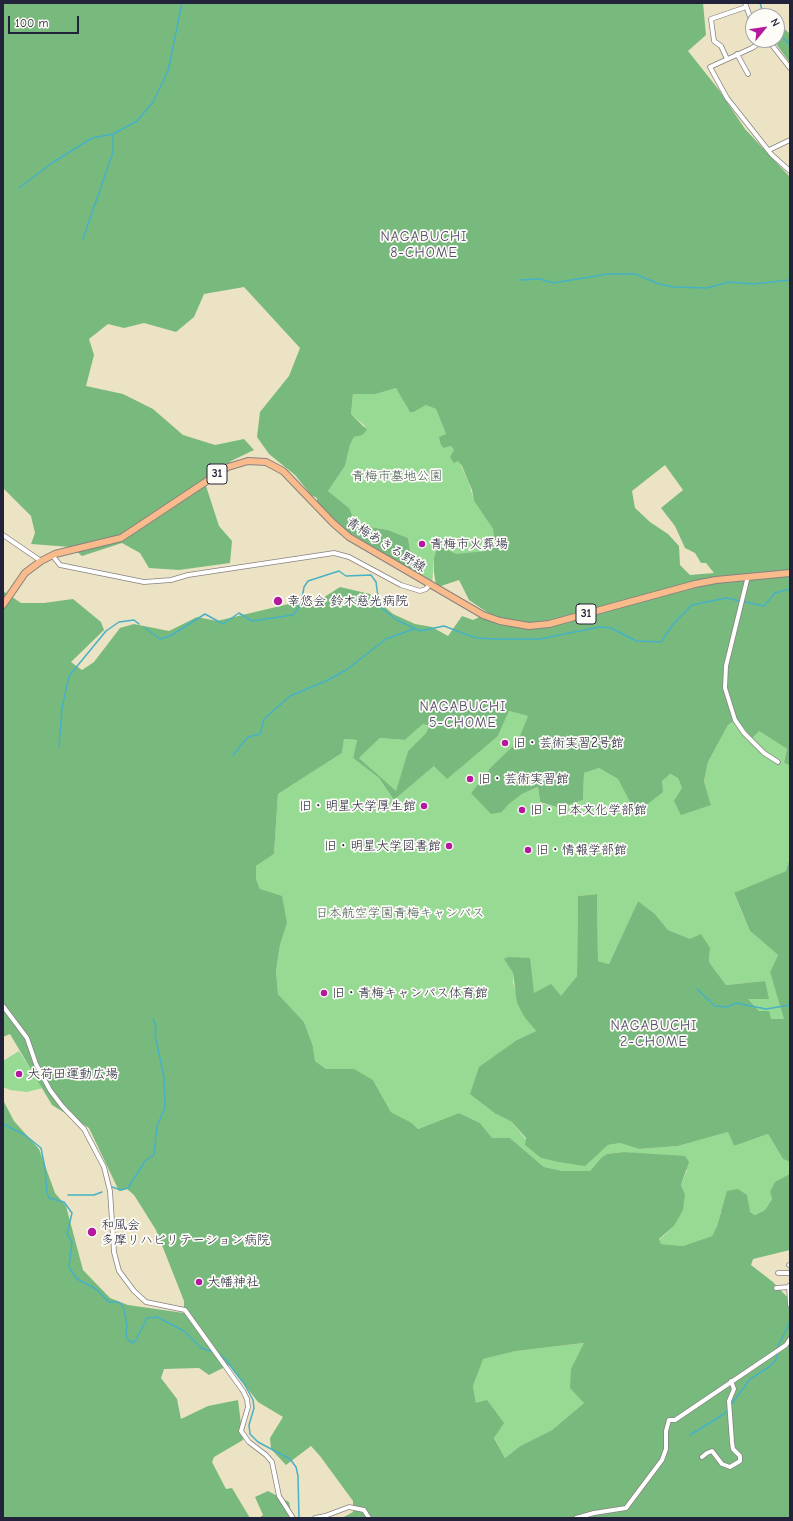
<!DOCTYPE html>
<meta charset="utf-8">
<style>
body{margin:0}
#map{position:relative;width:793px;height:1521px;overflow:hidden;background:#ece3c4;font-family:"Comic Neue",sans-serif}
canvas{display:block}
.frame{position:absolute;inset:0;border:4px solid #22223b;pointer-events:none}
.north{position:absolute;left:745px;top:8px;width:40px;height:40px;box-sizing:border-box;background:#fdfcf7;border:1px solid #a5a5ac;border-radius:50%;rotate:61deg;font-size:11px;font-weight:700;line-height:16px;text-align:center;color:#22223b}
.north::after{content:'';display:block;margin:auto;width:14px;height:18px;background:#b5179e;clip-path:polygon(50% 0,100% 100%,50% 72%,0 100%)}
.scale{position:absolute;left:8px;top:16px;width:71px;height:18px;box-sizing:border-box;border:2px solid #22223b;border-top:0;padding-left:5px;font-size:12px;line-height:14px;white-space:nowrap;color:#22223b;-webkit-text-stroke:3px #fdfcf7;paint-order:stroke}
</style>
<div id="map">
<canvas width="793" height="1521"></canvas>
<div class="frame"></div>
<div class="north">N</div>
<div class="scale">100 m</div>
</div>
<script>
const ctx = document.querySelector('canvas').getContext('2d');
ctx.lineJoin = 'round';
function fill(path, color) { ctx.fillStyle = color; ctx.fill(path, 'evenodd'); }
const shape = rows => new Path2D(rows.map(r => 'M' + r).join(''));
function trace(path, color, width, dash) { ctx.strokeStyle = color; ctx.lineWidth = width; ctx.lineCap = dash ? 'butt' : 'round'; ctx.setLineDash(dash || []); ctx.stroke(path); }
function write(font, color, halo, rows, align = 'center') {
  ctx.font = font + ' "Comic Neue","Klee One",sans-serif'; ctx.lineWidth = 3.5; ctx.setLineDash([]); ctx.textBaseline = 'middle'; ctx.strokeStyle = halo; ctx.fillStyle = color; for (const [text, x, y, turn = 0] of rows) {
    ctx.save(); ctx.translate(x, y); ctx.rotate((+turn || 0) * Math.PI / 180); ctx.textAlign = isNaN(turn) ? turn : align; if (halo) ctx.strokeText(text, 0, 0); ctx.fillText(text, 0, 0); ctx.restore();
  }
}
const green = shape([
 [396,388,402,396,408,409,414,412,426,405,436,409,446,434,444,448,451,446,454,450,469,483,474,501,493,529,494,541,493,547,485,551,434,558,432,584,417,575,417,565,410,550,408,538,388,530,370,527,355,521,349,508,328,491,345,466,350,445,354,437,359,435,365,426,351,414,353,394,376,394],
 [509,711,529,716,518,741,491,767,471,793,502,812,508,805,522,794,538,787,540,803,560,808,583,800,584,773,599,768,618,779,662,781,669,774,678,778,682,788,711,805,704,781,708,762,728,725,737,719,741,723,759,731,787,749,784,761,790,766,790,857,786,871,734,894,750,931,778,955,770,972,785,1019,771,1019,759,1011,748,999,765,981,726,985,709,962,710,948,668,930,655,914,638,901,609,964,598,961,597,894,578,896,577,976,561,997,534,993,531,978,505,960,513,973,513,983,525,1018,536,1031,517,1040,496,1114,512,1122,541,1158,558,1162,585,1165,608,1145,620,1143,639,1149,678,1146,728,1132,734,1146,768,1134,783,1159,790,1162,790,1174,770,1192,772,1199,765,1210,755,1215,750,1212,721,1211,717,1226,712,1236,683,1246,661,1244,659,1240,674,1226,685,1194,681,1185,687,1170,652,1155,623,1152,608,1154,601,1158,590,1171,563,1171,544,1167,510,1138,492,1139,480,1123,459,1113,418,1129,412,1123,391,1112,373,1080,354,1070,326,1069,315,1061,313,1046,304,1022,278,994,276,971,280,945,287,923,260,889,256,879,256,866,274,854,278,794,342,753,344,739,357,740,353,758,379,778,394,800,435,765,446,778,498,736],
 [423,724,429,726,426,733,408,751,396,792,359,758,380,738,405,740],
 [19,1051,43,1088,27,1092,10,1090,3,1087,3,1061],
 [585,1343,581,1351,584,1403,552,1430,520,1446,505,1458,476,1403,473,1386,482,1359,516,1351]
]);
const forest = shape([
 [3,3,703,3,706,35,688,51,719,90,745,129,790,177,790,766,784,762,787,749,759,731,752,738,737,719,728,725,708,762,704,781,711,805,681,815,674,801,682,788,678,778,670,774,662,781,663,792,636,813,618,779,599,768,584,773,583,800,560,808,540,802,538,787,522,794,508,805,502,812,491,814,471,793,491,767,518,741,528,716,509,711,498,736,447,779,434,766,394,800,379,778,353,758,357,740,344,739,342,753,278,794,274,854,256,866,256,879,260,889,282,896,287,923,280,945,276,971,278,994,304,1022,313,1046,315,1061,326,1069,354,1069,373,1080,391,1112,412,1123,418,1129,459,1113,480,1123,492,1138,510,1138,544,1167,563,1171,590,1171,601,1158,607,1154,623,1152,685,1156,689,1162,681,1185,685,1194,683,1210,674,1226,659,1239,661,1244,683,1246,712,1236,717,1226,727,1191,738,1189,747,1195,750,1212,755,1215,765,1210,772,1199,770,1192,775,1182,790,1174,790,1250,753,1259,751,1265,773,1282,790,1300,790,1518,342,1518,353,1512,353,1501,320,1456,311,1446,286,1465,271,1449,270,1438,283,1417,258,1402,229,1365,209,1375,199,1368,164,1369,161,1378,177,1399,181,1419,208,1406,238,1400,243,1440,214,1457,212,1462,226,1489,232,1488,250,1518,3,1518,3,1100,14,1121,39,1149,55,1193,66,1206,83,1270,110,1298,128,1305,184,1313,184,1301,156,1230,134,1195,127,1189,119,1191,89,1128,52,1105,10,1034,3,1037,3,591,21,603,44,603,73,599,101,622,104,630,71,662,82,670,94,662,120,628,134,624,169,631,197,617,217,621,297,602,307,608,340,587,370,594,393,614,415,624,432,627,448,636,462,616,473,620,488,613,469,600,459,580,441,586,436,585,434,572,434,558,438,545,456,554,485,551,493,547,494,541,493,529,474,501,472,490,462,466,458,461,454,463,450,457,454,450,451,446,444,448,441,445,439,437,446,434,436,409,426,405,414,412,410,412,396,388,376,394,353,394,351,414,367,430,362,435,354,437,350,445,345,466,328,491,349,508,355,521,370,527,388,530,408,538,410,550,417,565,417,575,352,534,350,535,336,523,317,503,317,498,311,495,295,475,269,454,257,437,260,412,289,376,300,348,244,287,204,294,194,317,176,332,144,323,124,328,108,324,89,339,94,355,86,386,123,394,153,409,183,435,215,445,244,439,254,450,231,461,206,486,219,526,232,541,230,563,179,570,149,568,140,553,122,543,82,556,71,547,31,544,35,533,31,516,3,488],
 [665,465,683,490,661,508,675,526,685,548,695,553,701,563,706,563,714,573,690,575,680,565,679,546,668,534,650,522,635,508,632,491],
 [423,724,429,726,426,733,408,751,396,791,359,758,380,738,405,740],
 [584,1343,571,1369,570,1388,584,1403,552,1430,520,1446,505,1458,494,1438,504,1423,487,1400,476,1403,473,1386,483,1359,516,1351],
 [777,22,790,34,790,63,774,41,777,40],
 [790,857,790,1162,783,1159,768,1134,734,1146,728,1132,678,1146,639,1149,620,1143,608,1145,585,1166,558,1162,541,1158,525,1145,526,1138,512,1122,496,1114,470,1094,479,1067,517,1040,536,1031,525,1018,517,1003,513,973,504,959,508,957,530,958,534,993,551,984,561,996,577,976,578,896,597,894,598,961,609,964,638,901,655,914,668,930,690,939,701,934,710,948,709,962,726,985,765,981,769,999,748,999,759,1011,769,1011,771,1019,784,1019,770,972,778,955,750,931,734,893,786,871],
 [268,1491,289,1502,292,1518,259,1518,263,1515,255,1497]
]);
const stream = shape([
 [760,3,764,16],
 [777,33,790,44],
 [19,188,52,163,92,138,113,134],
 [83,239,113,152,113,134,137,121,153,102,168,71,182,3],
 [519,280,540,279,553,283,608,274,635,274,659,284,674,287,707,288,729,282,753,284,790,280],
 [145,628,160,639,170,636,205,614,223,624,239,613,252,621,293,615,301,604,304,587,308,581,339,571,346,576,371,575,376,582,379,604,384,610,397,620,420,631,444,626,476,638,493,639,540,639,599,627,611,628,636,641,661,642,673,624,692,605,726,598,764,606,775,593,790,589],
 [59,746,62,708,69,676,106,631,119,622,134,620,139,624],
 [233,755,248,737,260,734,264,719,290,696,328,680,346,670,386,639,414,629],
 [697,989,715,1006,727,1007,736,1003,766,1009,790,1005],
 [3,1124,25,1135,41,1148,45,1168,47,1193,49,1198,64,1202,72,1213,67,1234,72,1242,69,1267,77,1279,96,1289,109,1302,118,1302,123,1306,127,1325,126,1335,128,1340,133,1343,136,1340,147,1318,157,1317,184,1331,201,1348,214,1352],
 [112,1187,121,1190,128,1188,145,1161,154,1155,157,1126,165,1108,164,1077,155,1035,156,1027,153,1019],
 [68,1195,94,1195,102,1192],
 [218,1353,225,1359,245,1385,253,1400,254,1408,249,1425,250,1434,258,1442,290,1459,296,1467,298,1476,299,1518],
 [730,1406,750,1379,769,1367,776,1360,778,1346,790,1322],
 [690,1435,724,1414,728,1409]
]);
const minor = shape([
 [745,3,753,25],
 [764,40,752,48,710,67,727,98,772,155,790,171],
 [768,40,790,68],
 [737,54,748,74],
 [727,59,721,46,714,41,711,19,746,7],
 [769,150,790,140],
 [3,535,41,561],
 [52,555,60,565,144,582,171,580,188,575,334,553,349,557,401,585,420,591,426,589,429,585],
 [748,576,726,666,725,688,735,720,744,733,764,753,778,762],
 [3,1006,27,1038,36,1064,50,1090,62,1106,84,1129,104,1167,110,1191,114,1252,119,1271,134,1291,146,1302,185,1310,243,1391,247,1399,248,1407,241,1431,249,1442,266,1455,272,1462,279,1496,293,1518],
 [789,1265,790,1265],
 [778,1273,790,1273],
 [789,1286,790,1305],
 [776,1288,790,1287],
 [702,1457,707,1453,712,1451,722,1464,730,1467,740,1461,740,1456,733,1449,732,1442,729,1401,734,1389,731,1381],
 [315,1518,325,1516,349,1507,364,1510,369,1518],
 [576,1518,594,1513,626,1508,662,1460,666,1449,666,1431,669,1420,675,1420,786,1345,790,1339]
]);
const primary = shape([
 [3,605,25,573,41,561,55,554,121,538,228,467,248,461,266,462,283,471,333,523,349,537,483,615,500,621,529,626,549,624,695,584,716,580,790,573]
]);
const markers = [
 [422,544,4,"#b5179e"],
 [278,601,5,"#b5179e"],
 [505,743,4,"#b5179e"],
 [470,779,4,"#b5179e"],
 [424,806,4,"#b5179e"],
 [522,810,4,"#b5179e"],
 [449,846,4,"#b5179e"],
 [528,850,4,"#b5179e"],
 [324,993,4,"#b5179e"],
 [19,1074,4,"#b5179e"],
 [92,1232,5,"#b5179e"],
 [199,1282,4,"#b5179e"]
];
const shields = [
 [217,474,20],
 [586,614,20]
];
const shieldNames = [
 ["31",217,474],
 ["31",586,614]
];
const parkNames = [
 ["青梅市墓地公園",397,476],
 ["日本航空学園青梅キャンパス",400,913]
];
const poiNames = [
 ["青梅市火葬場",430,544],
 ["幸悠会 鈴木慈光病院",287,601],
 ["旧・芸術実習2号館",513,743],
 ["旧・芸術実習館",478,779],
 ["旧・明星大学厚生館",416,806,"right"],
 ["旧・日本文化学部館",530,810],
 ["旧・明星大学図書館",441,846,"right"],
 ["旧・情報学部館",536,850],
 ["旧・青梅キャンパス体育館",332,993],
 ["大荷田運動広場",27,1074],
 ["和風会",101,1225],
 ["多摩リハビリテーション病院",101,1240],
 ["大幡神社",207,1282]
];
const streetNames = [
 ["青梅あきる野線",386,545,32]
];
const neighbourhoodNames = [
 ["NAGABUCHI",424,237],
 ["8-CHOME",424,253],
 ["NAGABUCHI",463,707],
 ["5-CHOME",463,723],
 ["NAGABUCHI",654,1026],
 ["2-CHOME",654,1042]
];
fill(green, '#96da93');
fill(forest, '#78ba7d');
trace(stream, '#47b1c5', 1.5);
trace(minor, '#878280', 5.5);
trace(primary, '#878280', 8);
trace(minor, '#fff', 4);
trace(primary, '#fabb8c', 6);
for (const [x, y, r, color] of markers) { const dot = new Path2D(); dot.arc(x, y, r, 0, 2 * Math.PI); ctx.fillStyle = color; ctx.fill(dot); trace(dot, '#fdfcf7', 1.5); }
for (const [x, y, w] of shields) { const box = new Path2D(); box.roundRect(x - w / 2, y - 10, w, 20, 3); ctx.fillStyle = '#fdfcf7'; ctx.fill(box); trace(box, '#22223b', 1); }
write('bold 12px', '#22223b', null, shieldNames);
write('13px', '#455955', '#fdfcf7', parkNames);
write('13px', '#22223b', '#fdfcf7', poiNames, 'left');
write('13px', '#22223b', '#fdfcf7', streetNames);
ctx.letterSpacing = '1px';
write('14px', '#564c6f', '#fdfcf7', neighbourhoodNames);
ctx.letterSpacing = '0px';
</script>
